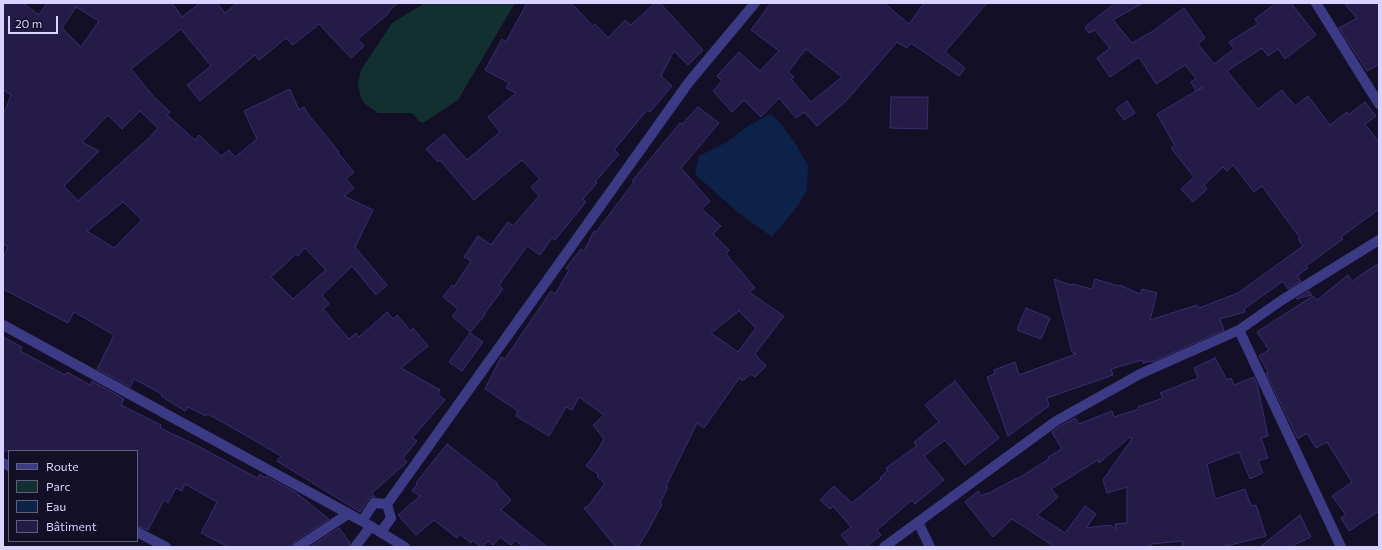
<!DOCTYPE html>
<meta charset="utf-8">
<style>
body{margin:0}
#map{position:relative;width:1382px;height:550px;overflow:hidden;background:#130f26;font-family:Commissioner,sans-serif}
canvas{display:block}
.frame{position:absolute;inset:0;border:4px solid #d9d4ff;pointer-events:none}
.legend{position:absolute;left:8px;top:450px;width:130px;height:92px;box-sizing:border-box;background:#130f26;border:1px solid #625e7d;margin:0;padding:5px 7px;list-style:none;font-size:12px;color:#d9d4ff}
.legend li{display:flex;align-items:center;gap:8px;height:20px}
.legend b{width:20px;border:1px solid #625e7d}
.scale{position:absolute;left:8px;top:16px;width:50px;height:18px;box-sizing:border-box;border:2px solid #d9d4ff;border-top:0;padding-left:5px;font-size:12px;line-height:14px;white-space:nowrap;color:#d9d4ff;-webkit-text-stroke:3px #130f26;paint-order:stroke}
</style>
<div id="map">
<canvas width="1382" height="550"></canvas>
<div class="frame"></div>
<ul class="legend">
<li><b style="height:5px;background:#3d3a85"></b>Route</li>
<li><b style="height:11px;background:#12302f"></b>Parc</li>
<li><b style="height:11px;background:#0c2248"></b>Eau</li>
<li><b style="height:11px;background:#241b47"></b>Bâtiment</li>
</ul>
<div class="scale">20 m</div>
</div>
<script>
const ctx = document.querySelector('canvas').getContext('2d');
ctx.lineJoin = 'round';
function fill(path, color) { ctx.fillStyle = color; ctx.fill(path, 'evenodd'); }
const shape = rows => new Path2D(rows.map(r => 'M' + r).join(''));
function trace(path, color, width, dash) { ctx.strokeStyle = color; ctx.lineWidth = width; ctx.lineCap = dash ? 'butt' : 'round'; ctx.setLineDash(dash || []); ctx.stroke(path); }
const green = shape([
 [425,3,515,3,458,100,423,123,418,121,417,118,412,113,378,113,365,104,361,98,358,84,361,70,392,23]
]);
const water = shape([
 [770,114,778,120,796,144,808,166,807,190,797,207,772,237,736,211,695,174,699,156,727,142,748,126]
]);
const building = shape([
 [3,3,23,3,39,15,47,3,172,3,182,17,200,3,217,3,225,13,237,3,398,3,388,12,389,13,358,39,364,46,351,58,319,24,293,45,286,38,259,60,255,55,200,101,187,85,211,66,181,29,131,69,154,97,170,112,167,115,195,140,199,135,221,156,229,150,235,157,257,139,244,111,290,89,299,110,304,107,308,114,339,152,338,153,354,172,346,179,354,188,344,196,373,210,355,247,387,285,376,295,352,266,322,295,329,304,323,309,349,339,356,333,359,337,387,312,393,319,397,315,411,331,413,328,428,346,401,368,440,390,438,394,445,400,412,438,417,441,403,458,407,462,372,493,375,497,372,497,369,499,360,512,277,461,281,456,261,444,208,414,206,416,188,407,185,411,161,396,162,394,134,379,130,387,97,369,114,335,74,312,68,323,3,289,3,258,8,247,3,244,3,116,11,95,3,90,3,3],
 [76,7,99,21,81,47,62,28,76,7],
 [140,111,158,128,149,138,78,201,64,186,99,151,82,142,108,115,122,129,140,111],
 [123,202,142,220,114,248,87,231,123,202],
 [305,248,326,270,293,299,271,277,296,254,298,256,305,248],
 [527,3,571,3,593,26,595,24,608,38,625,20,631,25,655,3,660,3,703,50,688,65,674,51,661,76,672,86,650,112,647,110,614,150,619,154,595,182,597,183,583,199,586,202,555,240,552,238,540,255,527,246,499,285,503,289,484,314,485,315,470,332,452,316,458,309,443,297,452,285,454,287,471,261,464,257,478,236,491,245,508,222,513,226,539,196,531,187,540,179,522,160,474,200,440,160,438,162,426,149,444,134,467,160,500,132,488,117,516,93,506,88,509,83,485,70,502,39,506,42,527,3],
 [771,3,884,3,909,24,924,3,987,3,945,52,965,68,959,76,911,43,907,48,897,42,846,101,817,126,804,112,796,118,779,98,761,117,744,100,732,112,713,91,722,81,717,76,739,52,760,71,779,51,751,30,771,3],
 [806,49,842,77,811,102,791,79,794,77,788,72,806,49],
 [1115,3,1143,3,1113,20,1132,43,1153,31,1184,8,1205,38,1198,44,1214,64,1234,49,1229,42,1258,24,1255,19,1276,3,1291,3,1316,35,1285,59,1278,49,1268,56,1262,48,1227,71,1258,109,1282,90,1295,106,1308,96,1330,125,1347,112,1348,115,1365,102,1376,116,1365,124,1379,142,1379,209,1341,237,1343,239,1306,266,1308,268,1297,276,1301,281,1288,289,1283,281,1244,309,1245,312,1220,319,1224,330,1152,362,1151,361,1143,363,1142,360,1111,369,1113,375,1047,398,1049,406,1008,436,987,377,995,374,994,370,1015,362,1019,375,1076,354,1072,352,1054,279,1071,285,1072,284,1092,289,1095,279,1119,286,1120,285,1140,294,1142,289,1157,293,1150,320,1197,305,1199,308,1238,293,1303,246,1298,239,1300,238,1262,186,1254,192,1233,165,1227,171,1223,167,1204,185,1207,189,1193,202,1181,189,1194,177,1171,148,1175,146,1157,114,1203,87,1196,91,1191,82,1196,78,1185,65,1156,84,1139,57,1110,77,1097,58,1110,48,1095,30,1089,33,1085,27,1115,3],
 [1344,3,1379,3,1379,64,1367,71,1339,28,1357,18,1344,3],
 [891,97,928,97,927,129,890,128,891,97],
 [1127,101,1135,113,1124,120,1116,109,1127,101],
 [698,107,719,123,681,168,710,201,702,209,721,226,713,234,729,250,726,254,755,288,749,292,784,316,755,354,766,366,755,377,751,374,742,381,740,377,704,428,697,423,666,486,668,487,660,503,662,504,650,527,638,547,616,547,584,508,590,504,605,483,597,477,598,474,586,466,599,448,604,439,593,425,604,415,579,397,572,410,566,407,549,436,516,416,518,411,485,389,501,357,505,359,551,291,555,294,569,270,566,268,581,249,584,251,594,231,596,232,634,182,632,181,680,123,682,124,698,107],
 [739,311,756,328,738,352,711,333,739,311],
 [1379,263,1379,511,1349,531,1341,518,1346,515,1332,496,1352,482,1327,442,1316,448,1307,433,1298,439,1266,373,1268,372,1259,356,1269,350,1257,332,1313,296,1317,300,1348,275,1352,281,1379,263],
 [1309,291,1312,295,1296,299,1309,291],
 [1026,308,1050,318,1041,339,1017,330,1026,308],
 [470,333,483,342,462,371,449,362,470,333],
 [3,337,22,347,20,351,65,375,67,372,90,385,92,381,124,399,121,405,161,425,160,428,198,446,257,478,260,474,265,478,266,476,295,492,329,519,294,542,292,547,229,547,201,533,217,502,185,484,182,491,176,488,168,503,164,500,148,530,137,526,137,451,3,451,3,337],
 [1215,358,1227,380,1231,378,1234,385,1254,377,1257,384,1268,436,1261,438,1268,458,1258,461,1263,473,1250,479,1239,452,1207,464,1215,499,1245,489,1251,506,1256,505,1266,536,1222,547,1183,547,1182,541,1151,544,1151,547,1055,547,1012,519,993,537,965,502,978,491,982,496,986,493,987,494,1017,478,1017,479,1049,459,1048,457,1062,449,1052,432,1060,426,1075,418,1079,424,1112,411,1114,417,1139,409,1138,407,1163,398,1160,393,1198,378,1194,368,1215,358],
 [1130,437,1132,439,1103,480,1107,493,1127,487,1127,523,1115,524,1116,529,1110,525,1086,528,1096,514,1085,506,1065,533,1037,515,1058,497,1051,489,1098,460,1099,463,1130,437],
 [955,381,999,438,965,465,945,440,924,456,944,480,915,504,912,500,877,530,881,535,866,547,851,547,841,535,851,527,833,506,830,509,820,500,834,486,852,503,881,479,880,478,888,470,886,468,917,446,914,442,939,422,925,405,955,381],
 [447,444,498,484,497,485,511,500,501,510,547,547,524,547,515,540,511,545,500,537,493,545,488,541,482,547,480,547,473,540,471,543,460,534,457,538,434,520,416,535,398,515,420,496,412,491,417,484,416,483,447,444],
 [1300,515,1311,537,1290,547,1260,547,1300,515],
 [339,528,350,543,349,547,310,547,339,528]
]);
const minor = shape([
 [1316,3,1379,104],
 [3,325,362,521,405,547],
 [1239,330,1341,547],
 [3,463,9,466],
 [362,521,374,503,387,504],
 [918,522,930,547],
 [137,532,166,547],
 [381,532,391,518,387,504,689,82,755,3],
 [298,547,348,514],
 [355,547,371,526],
 [884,547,1056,421,1140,374,1239,330,1282,300,1379,240]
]);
fill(green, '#12302f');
fill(water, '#0c2248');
fill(building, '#241b47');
trace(building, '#3b2d73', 1);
trace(minor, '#3d3a85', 10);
</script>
